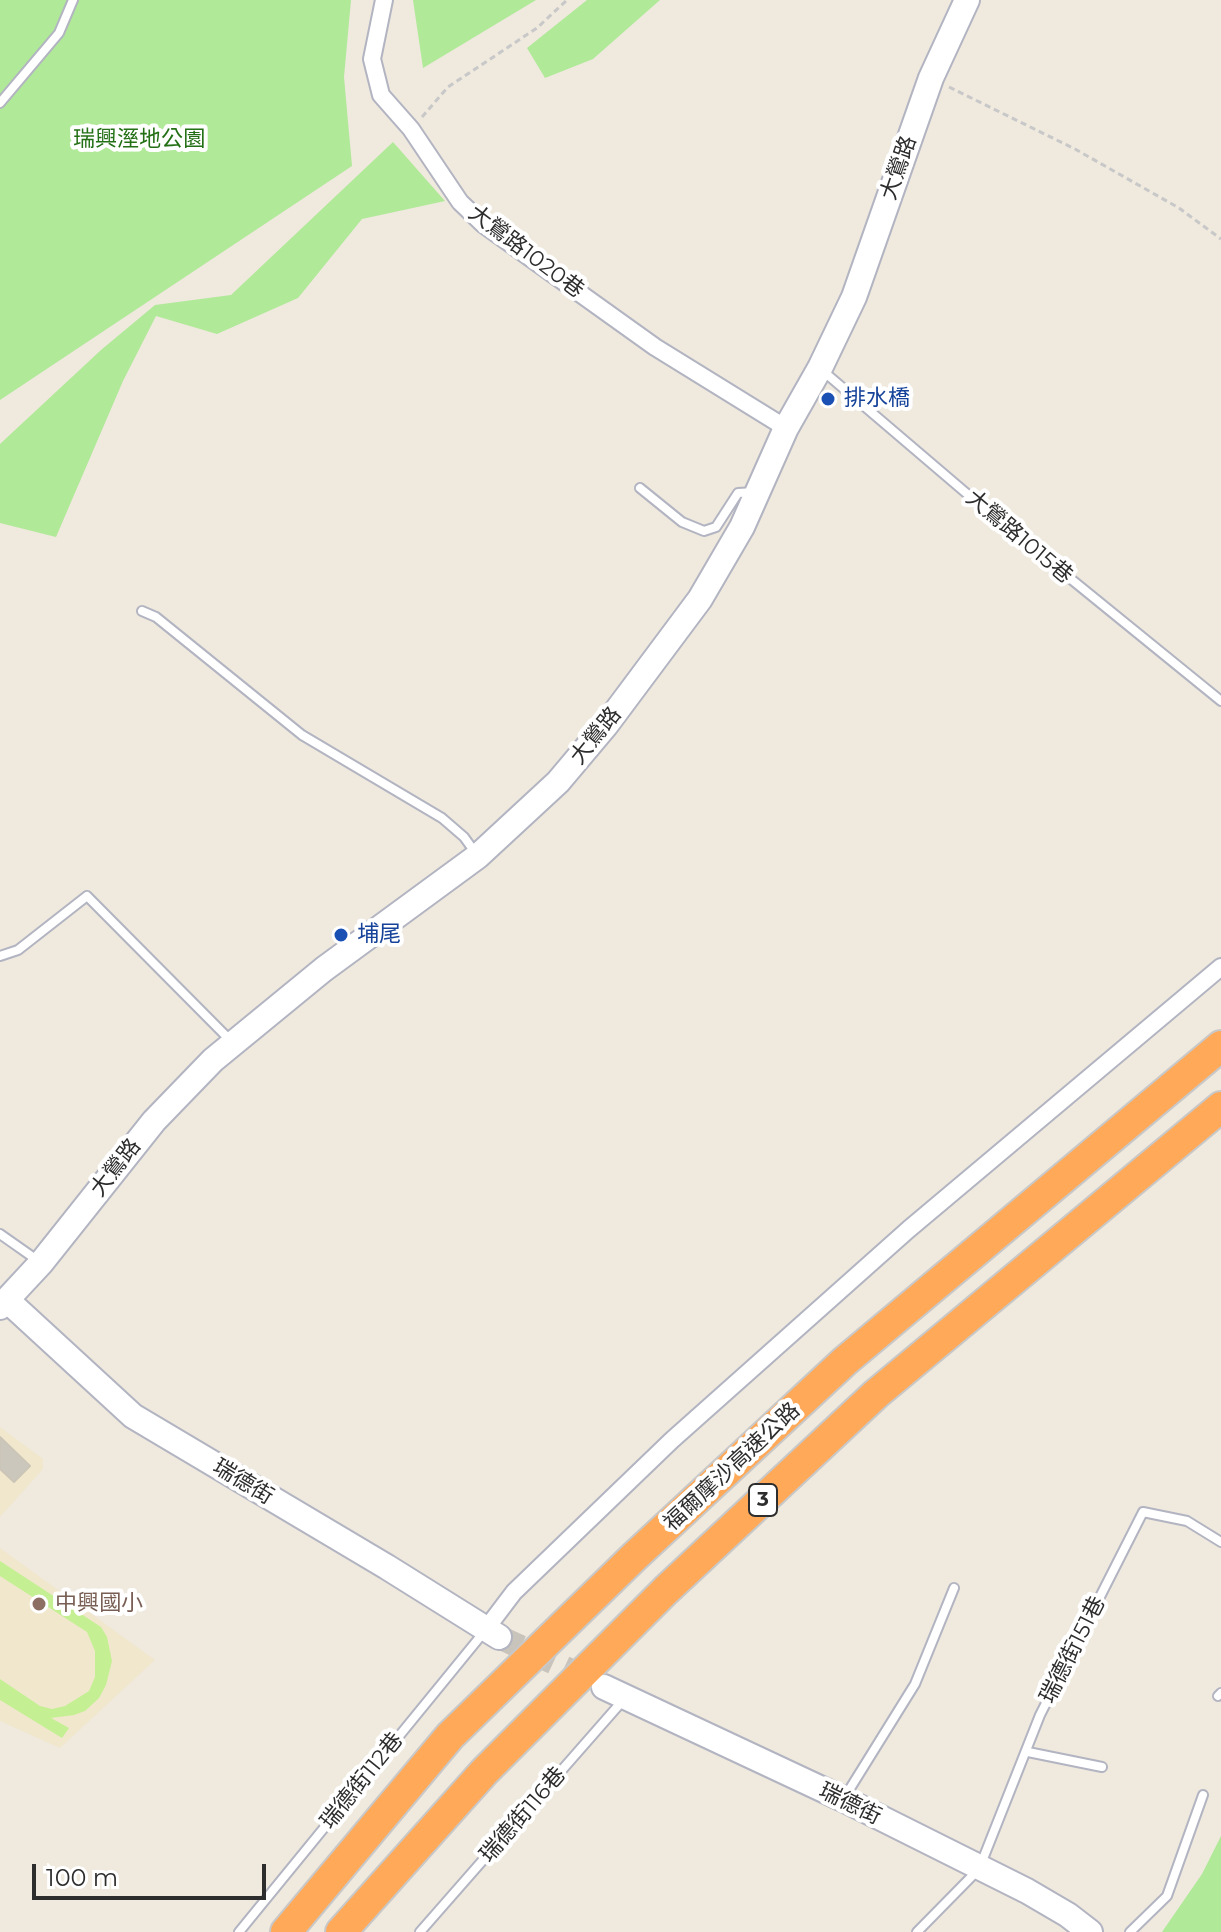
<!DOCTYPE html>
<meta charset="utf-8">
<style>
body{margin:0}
#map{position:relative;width:1221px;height:1932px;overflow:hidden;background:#efe9de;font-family:Montserrat,sans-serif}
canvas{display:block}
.scale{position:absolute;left:32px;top:1864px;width:234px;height:36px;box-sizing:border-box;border:4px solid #2d2d2d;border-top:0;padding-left:10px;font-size:24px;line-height:28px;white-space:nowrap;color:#2d2d2d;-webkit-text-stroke:6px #fff;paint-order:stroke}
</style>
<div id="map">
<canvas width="1221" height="1932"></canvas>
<div class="scale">100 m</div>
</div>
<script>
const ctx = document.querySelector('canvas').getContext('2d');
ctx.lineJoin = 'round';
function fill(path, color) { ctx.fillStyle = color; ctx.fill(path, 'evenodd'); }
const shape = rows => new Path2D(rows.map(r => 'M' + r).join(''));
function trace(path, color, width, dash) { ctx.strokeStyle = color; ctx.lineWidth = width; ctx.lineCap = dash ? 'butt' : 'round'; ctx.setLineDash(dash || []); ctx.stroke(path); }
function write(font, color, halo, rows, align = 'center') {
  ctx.font = font + ' Montserrat,"Noto Sans TC",sans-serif'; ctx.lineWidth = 8; ctx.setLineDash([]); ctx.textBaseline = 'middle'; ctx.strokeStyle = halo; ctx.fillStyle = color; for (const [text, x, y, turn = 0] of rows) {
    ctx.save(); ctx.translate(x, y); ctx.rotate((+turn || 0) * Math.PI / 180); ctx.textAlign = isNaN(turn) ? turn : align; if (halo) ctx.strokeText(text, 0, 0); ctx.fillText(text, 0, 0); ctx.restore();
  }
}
const education = shape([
 [0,1427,43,1459,43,1469,0,1517],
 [0,1548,155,1660,60,1748,0,1721]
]);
const green = shape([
 [0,0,351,0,344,77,352,166,0,400],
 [413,0,536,0,423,68],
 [587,0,660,0,593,59,545,78,527,48],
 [393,142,445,201,362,219,298,298,217,334,156,316,123,381,56,537,0,523,0,444,101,350,155,305,231,295],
 [1221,1836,1221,1932,1162,1932,1202,1874]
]);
const pitch = shape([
 [0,1561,101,1627,107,1637,112,1661,106,1685,99,1698,85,1711,74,1715,51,1718,69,1728,62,1738,0,1700,0,1679,40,1706,52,1709,65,1706,89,1691,95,1677,95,1651,87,1632,0,1576]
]);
const building = shape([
 [0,1437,30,1466,14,1482,0,1469,0,1437]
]);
const secondaryTunnel = shape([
 [499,1637,595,1682]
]);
const path = shape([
 [949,87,1075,149,1179,208,1221,239],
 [422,117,448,87,537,28,567,0]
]);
const lane = shape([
 [0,103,59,33,73,0],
 [823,371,986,510,1221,701],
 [640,488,682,522,704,531,716,527,738,493,755,492],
 [142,611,156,617,302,735,442,818,464,837,477,855],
 [0,956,18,950,87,896,230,1040],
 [0,1234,37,1260],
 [1218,1696,1221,1693],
 [1028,1752,1102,1767],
 [846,1795,915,1684,954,1588],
 [239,1932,484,1632],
 [420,1932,625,1698],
 [917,1932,979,1869,1040,1715,1143,1512,1187,1521,1221,1542],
 [1130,1932,1167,1896,1203,1795]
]);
const street = shape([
 [384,0,372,59,381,95,411,129,460,202,483,224,655,347,786,428],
 [486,1629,514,1592,672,1440,909,1229,1221,967]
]);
const secondary = shape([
 [8,1301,133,1416,387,1567,499,1637],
 [0,1307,41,1263,154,1121,213,1060,324,969,478,856,558,782,606,725,700,599,742,527,786,428,820,368,854,297,931,78,967,0],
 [604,1687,843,1799,1027,1891,1068,1915,1090,1932]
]);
const highway = shape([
 [286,1932,450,1736,635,1556,845,1361,1221,1046],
 [341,1932,484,1772,666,1590,876,1394,1221,1107]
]);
const markers = [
 [828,399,8,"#1a4fb4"],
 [341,935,8,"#1a4fb4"],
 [39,1604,8,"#8d6e63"]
];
const shields = [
 [763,1500,28]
];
const shieldNames = [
 ["3",763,1500]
];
const parkNames = [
 ["瑞興溼地公園",139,140]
];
const streetNames = [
 ["大鶯路",899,168,-71],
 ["大鶯路1020巷",526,252,37],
 ["大鶯路1015巷",1019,537,40],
 ["大鶯路",596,736,-51],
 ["大鶯路",116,1168,-52],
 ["福爾摩沙高速公路",732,1467,-43],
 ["瑞德街",243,1482,31],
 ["瑞德街151巷",1073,1650,-63],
 ["瑞德街112巷",362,1781,-51],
 ["瑞德街",850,1804,26],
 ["瑞德街116巷",523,1815,-49]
];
const transitNames = [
 ["排水橋",844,399],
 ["埔尾",357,935]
];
const educationNames = [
 ["中興國小",55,1604]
];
fill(education, '#f1e7cd');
fill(green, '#b0e998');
fill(pitch, '#c4f093');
fill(building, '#cbc7bd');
trace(building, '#cbc5b7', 2);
trace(secondaryTunnel, '#c8c3bb', 24, [24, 12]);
trace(lane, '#b2b4c1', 12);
trace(street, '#b2b4c1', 20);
trace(secondary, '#b2b4c1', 28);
trace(highway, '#c8c8c8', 34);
trace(path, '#c8c8c8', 3, [6, 4]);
trace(lane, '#fff', 8);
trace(street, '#fff', 16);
trace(secondary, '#fff', 24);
trace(highway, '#ffa959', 30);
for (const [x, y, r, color] of markers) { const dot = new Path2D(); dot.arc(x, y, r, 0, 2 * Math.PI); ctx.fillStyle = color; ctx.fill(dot); trace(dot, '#fff', 3); }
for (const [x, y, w] of shields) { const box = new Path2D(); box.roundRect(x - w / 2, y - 16, w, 32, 6); ctx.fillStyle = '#fff'; ctx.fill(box); trace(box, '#2d2d2d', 2); }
write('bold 20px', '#2d2d2d', null, shieldNames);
write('22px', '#247016', '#fff', parkNames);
write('22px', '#2d2d2d', '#fff', streetNames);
write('22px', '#164399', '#fff', transitNames, 'left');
write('22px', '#785e54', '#fff', educationNames, 'left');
</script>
